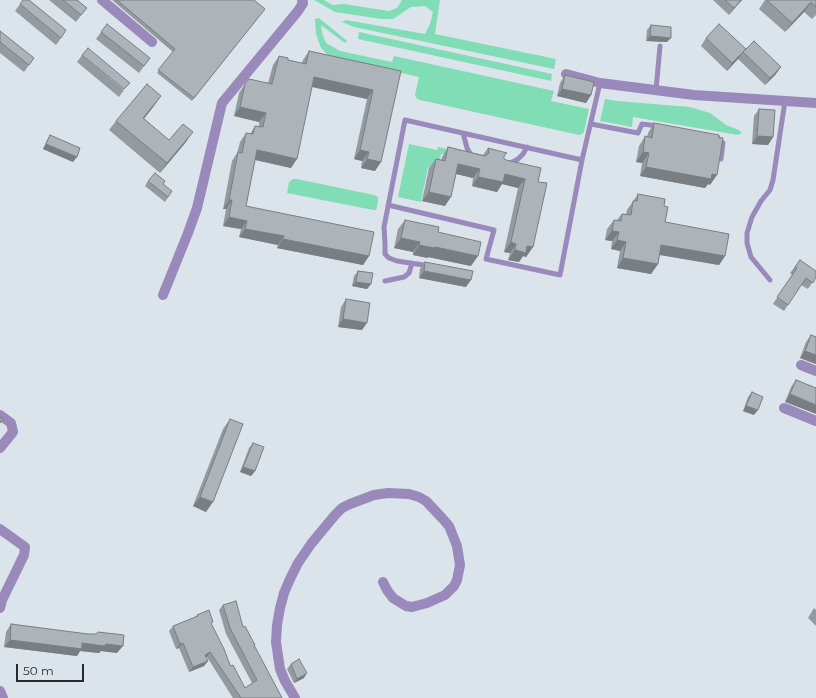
<!DOCTYPE html>
<style>
body{margin:0}
#map{position:relative;width:816px;height:698px;overflow:hidden;background:#dce4eb;font-family:Montserrat,sans-serif}
canvas{display:block}
.scale{position:absolute;left:16px;top:664px;width:68px;height:18px;box-sizing:border-box;border:2px solid #292c2e;border-top:0;padding-left:5px;font-size:12px;line-height:14px;white-space:nowrap;color:#292c2e;-webkit-text-stroke:3px #dce4eb;paint-order:stroke}
</style>
<div id="map">
<canvas width="816" height="698"></canvas>
<div class="scale">50 m</div>
</div>
<script>
const ctx = document.querySelector('canvas').getContext('2d');
ctx.lineJoin = 'round';
function fill(path, color) { ctx.fillStyle = color; ctx.fill(path, 'evenodd'); }
const shape = rows => new Path2D(rows.map(r => 'M' + r).join(''));
function trace(path, color, width, dash) { ctx.strokeStyle = color; ctx.lineWidth = width; ctx.lineCap = dash ? 'butt' : 'round'; ctx.setLineDash(dash || []); ctx.stroke(path); }
const green = shape([
 [314,0,324,0,333,5,344,4,389,11,397,8,402,0,440,0,435,34,556,59,554,69,354,27,342,22,346,20,425,34,430,24,433,12,425,6,411,7,393,19,381,19,335,12],
 [319,18,347,41,345,43,321,25,322,33,326,43,340,51,392,62,394,56,554,91,551,101,589,109,584,132,582,134,579,135,420,100,417,99,415,95,419,77,339,59,328,55,321,48,316,34,315,19],
 [359,32,552,74,551,81,358,39],
 [605,99,617,101,690,107,710,113,726,125,739,130,742,133,738,135,633,117,632,127,600,121],
 [409,144,437,150,438,147,447,149,446,155,441,154,438,169,428,167,421,202,398,197],
 [293,179,297,179,374,195,378,197,378,202,376,210,373,210,287,193,289,182]
]);
const service = shape([
 [656,90,660,46],
 [591,124,638,133,642,124,658,126],
 [463,133,467,148,471,155,473,157],
 [718,138,723,143,721,159],
 [507,165,518,159,523,154,527,147],
 [388,205,494,230,486,259,560,275,582,160,600,83],
 [430,266,397,261,389,258,385,254,385,244,384,227,405,120,582,160],
 [770,280,751,257,747,243,747,233,752,217,761,201,770,190,773,180,785,101],
 [385,281,404,277,409,273,412,263]
]);
const minor = shape([
 [102,0,152,42],
 [566,74,600,83,694,95,816,103],
 [163,295,188,233,197,208,222,103,298,11,303,3],
 [801,365,816,371],
 [784,408,816,421],
 [0,415,11,423,13,432,0,448],
 [0,529,25,547,24,555,2,600,0,608],
 [0,691,3,698],
 [295,698,285,681,280,669,276,642,277,625,280,608,284,593,290,579,298,563,311,544,335,515,342,508,350,504,374,495,388,493,409,494,419,497,426,501,442,518,449,526,457,546,460,565,457,580,454,586,445,595,427,603,412,607,406,606,393,598,387,590,383,582]
]);
const tertiary = shape([
 [302,0,303,3]
]);
const wall = shape([
 [49,0,77,0,87,8,76,22],
 [112,0,254,0,265,9,192,101,157,73,173,52],
 [713,0,742,0,729,15],
 [765,0,816,0,816,15,812,19,804,12,785,32,759,9],
 [20,4,61,38,56,45,15,11],
 [651,25,667,42,646,41,647,30],
 [0,31,34,58,24,72,0,53],
 [101,32,150,58,139,73,96,39],
 [706,38,745,49,776,74,765,85,738,59,727,71,701,46],
 [309,51,401,71,375,171,361,168,362,161,354,159,367,99,312,87,291,168,255,160,246,206,369,256,363,265,277,248,278,245,239,237,241,229,223,226,226,209,223,209,232,161,237,153,240,142,246,133,250,134,255,126,259,126,259,122,234,116,239,93,245,84,268,83,273,65,279,56,288,60,302,63,303,60],
 [82,55,124,90,119,97,77,62],
 [565,75,591,95,586,103,557,96,560,83],
 [154,106,144,119,169,140,186,142,160,173,109,130,116,121],
 [759,109,773,137,768,145,752,144,754,116],
 [654,123,710,185,708,184,705,188,640,176,642,163,636,162,639,146,645,136,647,137,648,133],
 [50,135,73,162,43,149,47,140],
 [448,147,483,155,488,148,504,157,504,159,538,182,533,247,526,257,523,256,519,262,508,260,510,253,504,252,518,188,502,184,497,192,472,186,473,178,456,174,445,206,422,201,429,168,436,159,441,160,442,157],
 [148,181,169,196,165,202,145,186],
 [638,194,664,206,665,222,725,256,719,265,659,255,658,264,651,274,617,268,620,251,611,249,612,241,605,240,607,229,614,220,617,220,622,214,626,214,627,210],
 [405,220,438,232,471,266,428,257,428,258,413,255,413,252,394,248,398,229],
 [800,260,816,277,808,289,801,285,784,311,773,304,792,275,790,273],
 [425,262,466,287,419,278,420,269],
 [358,271,371,284,367,289,352,286,354,276],
 [346,299,362,330,338,327,341,307],
 [811,335,816,337,816,364,800,358,806,342],
 [796,380,816,388,785,402,791,387],
 [752,392,754,415,743,411,748,397],
 [230,419,206,512,193,506,223,429],
 [253,443,255,471,251,476,240,472,249,448],
 [223,605,243,627,254,646,282,698,233,698,207,657,206,658,208,661,204,666,189,672,179,648,176,649,169,631,173,626,195,617,197,615,211,625,230,665,245,688,252,683,226,634,219,610],
 [814,608,816,610,816,626,808,618],
 [11,624,117,653,101,651,99,653,80,651,77,656,4,647,6,632],
 [291,664,304,678,294,683,287,669]
]);
const shadedWall = shape([
 [741,0,742,0,739,3,729,15,734,8],
 [811,2,804,12,785,32,792,23],
 [650,36,671,38,667,42,646,41],
 [743,52,738,59,727,71,732,63],
 [781,67,776,74,765,85,770,78],
 [314,77,373,90,367,99,308,86],
 [562,89,591,95,586,103,557,96],
 [161,96,154,106,136,128,143,118],
 [240,107,266,113,259,122,234,116],
 [193,132,186,142,160,173,167,163],
 [757,136,773,137,768,145,752,144],
 [46,144,77,157,73,162,43,149],
 [257,150,297,159,291,168,251,159],
 [360,150,369,152,362,161,354,159],
 [643,152,649,153,642,163,636,162],
 [367,159,381,162,375,171,361,168],
 [458,164,480,169,473,178,452,173],
 [646,167,712,174,717,175,710,185,708,184,705,188,640,176],
 [505,174,525,179,518,188,502,184,497,192,472,186,478,177],
 [429,192,451,197,445,206,422,201],
 [229,200,232,200,226,209,223,209],
 [229,217,247,221,241,229,223,226],
 [245,229,284,236,278,245,239,237],
 [612,231,619,232,612,241,605,240],
 [401,238,420,242,413,252,394,248],
 [283,239,369,256,363,265,277,248],
 [617,240,626,242,620,251,611,249],
 [511,242,516,244,510,253,504,252],
 [419,245,435,247,478,256,471,266,428,257,428,258,413,255],
 [661,245,725,256,719,265,655,254],
 [527,246,533,247,526,257,523,256,519,262,508,260,515,250],
 [623,258,658,264,651,274,617,268],
 [424,271,471,280,466,287,419,278],
 [356,282,371,284,367,289,352,286],
 [343,319,367,323,362,330,338,327],
 [805,351,816,355,816,364,800,358],
 [790,394,816,405,816,414,785,402],
 [746,406,758,410,754,415,743,411],
 [243,467,255,471,251,476,240,472],
 [200,497,213,502,206,512,193,506],
 [10,640,106,644,123,646,117,653,101,651,99,653,80,651,77,656,4,647],
 [183,643,179,648,176,649,180,644],
 [210,652,207,657,201,660,205,655],
 [208,661,204,666,189,672,193,667],
 [307,673,304,678,294,683,297,679]
]);
const building = shape([
 [23,0,29,0,66,30,61,38,20,4,23,0],
 [63,0,77,0,87,8,81,15,63,0],
 [117,0,254,0,265,9,194,98,158,70,175,49,117,0],
 [725,0,741,0,734,8,725,0],
 [767,0,816,0,816,7,811,2,792,23,767,0],
 [107,24,150,58,144,66,101,32,107,24],
 [719,24,746,49,732,63,706,38,719,24],
 [651,25,671,27,671,38,650,36,651,25],
 [0,31,34,58,29,65,0,42,0,31],
 [754,41,781,67,770,78,743,52,754,41],
 [88,48,130,83,124,89,82,55,88,48],
 [309,51,401,71,381,162,367,159,369,152,360,150,373,90,314,77,297,159,257,150,246,206,374,232,369,256,283,239,284,236,245,229,247,221,229,217,232,200,229,200,238,152,242,153,246,133,253,134,255,126,263,127,266,113,240,107,245,84,249,79,272,84,279,56,288,58,288,60,306,64,309,51],
 [565,75,594,82,591,95,562,89,565,75],
 [147,84,161,96,143,118,169,140,183,124,193,132,167,163,116,121,147,84],
 [759,109,775,110,773,137,757,136,759,109],
 [654,123,719,135,719,138,723,138,717,175,712,174,711,179,646,167,649,153,643,152,645,136,652,138,654,123],
 [50,135,80,148,77,157,46,144,50,135],
 [448,147,485,156,488,154,489,153,488,148,507,153,504,156,504,159,506,160,541,168,538,182,547,183,533,247,527,246,526,253,515,250,516,244,511,242,525,179,505,174,503,182,478,177,480,169,458,164,451,197,429,192,436,159,445,161,448,147],
 [155,173,165,181,163,184,172,191,168,197,148,181,155,173],
 [638,194,665,199,664,206,668,207,665,222,729,234,725,256,661,245,658,264,623,258,626,242,617,240,619,232,612,231,614,220,621,221,622,214,631,215,633,201,637,201,638,194],
 [405,220,439,227,438,232,481,242,478,256,435,247,434,248,419,245,420,242,401,238,405,220],
 [800,260,816,271,816,277,813,283,806,278,788,305,777,297,797,268,795,267,800,260],
 [425,262,473,271,471,280,424,271,425,262],
 [358,271,373,273,371,284,356,282,358,271],
 [346,299,370,303,367,323,343,319,346,299],
 [811,335,816,337,816,355,805,351,811,335],
 [796,380,816,388,816,405,790,394,796,380],
 [752,392,763,397,758,410,746,406,752,392],
 [0,417,3,419,0,423,0,417],
 [230,419,243,424,213,502,200,497,230,419],
 [253,443,264,447,255,471,243,467,253,443],
 [236,601,243,627,245,626,255,645,254,645,281,696,282,698,241,698,210,652,205,655,208,661,193,667,183,643,180,644,173,626,198,616,197,615,209,610,213,622,211,623,224,649,230,665,231,666,233,665,245,688,257,680,230,628,223,605,236,601],
 [11,624,88,634,96,634,98,632,124,635,123,646,106,644,104,646,82,643,82,649,10,640,11,624],
 [299,659,307,673,297,679,291,664,299,659]
]);
fill(green, '#81ddb5');
trace(service, '#9a89bb', 5);
trace(minor, '#9a89bb', 10);
trace(tertiary, '#9a89bb', 10);
fill(wall, '#949ba0');
fill(shadedWall, '#787e82');
fill(building, '#acb4ba');
trace(building, '#787e82', 1);
</script>
